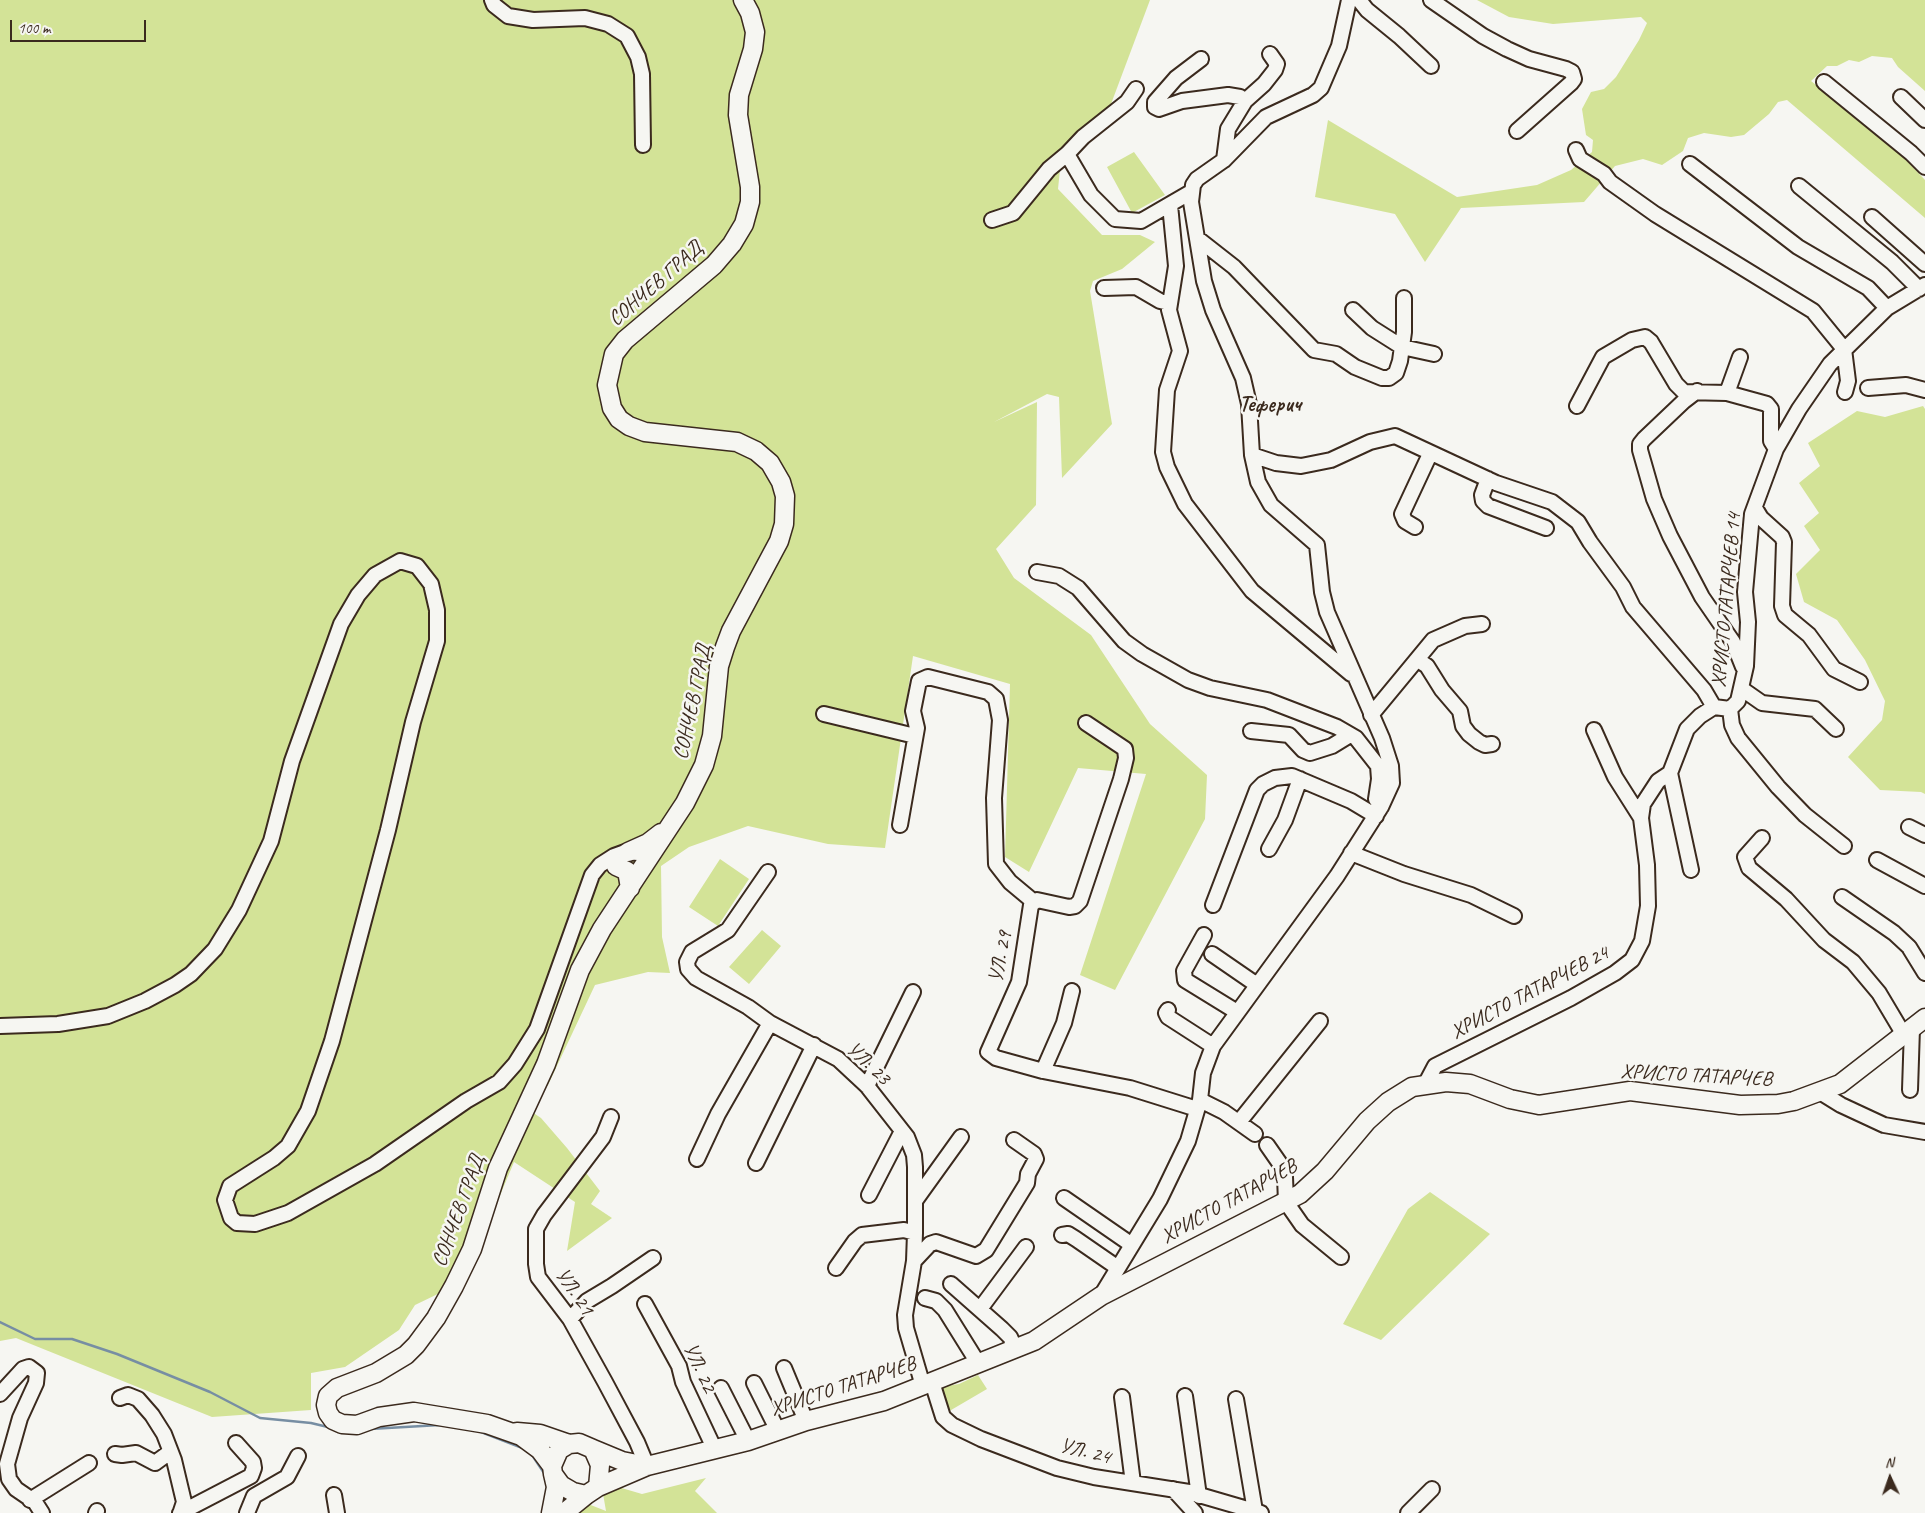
<!DOCTYPE html>
<meta charset="utf-8">
<style>
body{margin:0}
#map{position:relative;width:1925px;height:1513px;overflow:hidden;background:#f6f6f2;font-family:Caveat,sans-serif}
canvas{display:block}
.north{position:absolute;left:1865px;top:1453px;width:50px;height:50px;-webkit-text-stroke:4px #f6f6f2;paint-order:stroke;rotate:357deg;font-size:14px;font-weight:700;line-height:20px;text-align:center;color:#3b2a1e}
.north::after{content:'';display:block;margin:auto;width:18px;height:22px;background:#3b2a1e;clip-path:polygon(50% 0,100% 100%,50% 72%,0 100%)}
.scale{position:absolute;left:10px;top:20px;width:136px;height:22px;box-sizing:border-box;border:2px solid #3b2a1e;border-top:0;padding-left:6px;font-size:15px;line-height:18px;white-space:nowrap;color:#3b2a1e;-webkit-text-stroke:4px #f6f6f2;paint-order:stroke}
</style>
<div id="map">
<canvas width="1925" height="1513"></canvas>
<div class="north">N</div>
<div class="scale">100 m</div>
</div>
<script>
const ctx = document.querySelector('canvas').getContext('2d');
ctx.lineJoin = 'round';
function fill(path, color) { ctx.fillStyle = color; ctx.fill(path, 'evenodd'); }
const shape = rows => new Path2D(rows.map(r => 'M' + r).join(''));
function trace(path, color, width, dash) { ctx.strokeStyle = color; ctx.lineWidth = width; ctx.lineCap = dash ? 'butt' : 'round'; ctx.setLineDash(dash || []); ctx.stroke(path); }
function write(font, color, halo, rows, align = 'center') {
  ctx.font = font + ' Caveat,sans-serif'; ctx.lineWidth = 5; ctx.setLineDash([]); ctx.textBaseline = 'middle'; ctx.strokeStyle = halo; ctx.fillStyle = color; for (const [text, x, y, turn = 0] of rows) {
    ctx.save(); ctx.translate(x, y); ctx.rotate((+turn || 0) * Math.PI / 180); ctx.textAlign = isNaN(turn) ? turn : align; if (halo) ctx.strokeText(text, 0, 0); ctx.fillText(text, 0, 0); ctx.restore();
  }
}
const green = shape([
 [0,0,1150,0,1111,104,1062,150,1058,189,1102,235,1140,235,1155,242,1122,269,1093,281,1090,291,1112,424,1062,478,1059,397,1047,394,994,422,1037,402,1036,505,996,549,1014,578,1091,635,1150,724,1207,775,1205,819,1115,990,1080,975,1146,774,1078,768,1029,872,1005,857,1010,684,913,656,885,848,828,844,748,826,689,847,661,866,662,937,670,973,648,972,595,985,548,1085,529,1110,541,1118,567,1148,600,1191,591,1204,612,1218,567,1251,575,1202,514,1162,478,1248,442,1292,415,1305,399,1330,345,1367,311,1373,311,1410,212,1417,16,1338,0,1341],
 [1477,0,1925,0,1925,91,1898,67,1892,58,1872,56,1859,62,1849,60,1837,66,1827,66,1811,81,1892,145,1925,180,1925,218,1787,100,1778,102,1769,114,1744,135,1731,137,1704,133,1688,138,1683,151,1662,165,1643,159,1615,166,1584,202,1461,208,1425,262,1395,214,1315,197,1328,120,1457,197,1537,185,1571,170,1592,152,1593,140,1586,135,1582,109,1591,92,1604,89,1616,77,1639,40,1647,23,1641,17,1553,24,1509,17],
 [1134,152,1165,195,1132,213,1107,167],
 [1923,406,1925,409,1925,794,1921,792,1880,790,1848,757,1882,720,1885,701,1865,660,1837,620,1804,602,1796,574,1820,550,1804,526,1819,513,1799,483,1820,466,1808,443,1857,411,1885,417],
 [720,859,749,879,718,926,689,907],
 [762,930,781,946,749,984,729,967],
 [1430,1192,1490,1234,1381,1340,1343,1324,1408,1209],
 [978,1375,987,1389,946,1413,939,1393,941,1387,959,1384],
 [706,1478,695,1491,717,1513,570,1513,583,1502,606,1511,601,1482,642,1494]
]);
const stream = shape([
 [0,1322,35,1339,72,1339,117,1354,210,1392,260,1418,311,1423,332,1428],
 [370,1429,440,1425],
 [481,1432,525,1449],
 [530,1452,546,1476]
]);
const minor = shape([
 [492,0,494,5,508,16,533,20,585,18,608,24,627,36,638,57,642,74,643,145],
 [1359,0,1367,10,1399,36,1431,66],
 [1431,0,1483,36,1507,49,1529,59,1566,69,1572,72,1574,79,1571,83,1517,131],
 [1201,59,1176,78,1155,102,1155,107,1159,109,1182,101,1228,95,1240,97,1245,101,1228,129,1224,160],
 [1824,82,1911,153,1925,167],
 [1901,97,1925,120],
 [1245,101,1264,84,1275,70,1277,64,1270,54],
 [1576,150,1580,159,1604,174,1610,182,1655,214,1813,311,1844,349,1848,381,1845,392],
 [1067,154,1091,195,1115,219,1141,221,1191,192],
 [1690,164,1798,247,1868,288,1887,308],
 [1799,186,1892,262,1919,289],
 [1170,205,1176,266,1169,310,1180,351,1167,390,1163,452,1167,467,1185,504,1252,591,1351,674],
 [1872,217,1925,264],
 [992,220,1013,213,1049,169,1067,154,1083,137,1127,102,1136,89],
 [1197,238,1234,267,1314,350,1336,354,1355,367,1382,378,1389,378,1396,373,1400,361,1404,332,1404,298],
 [1104,288,1136,287,1160,301,1169,303],
 [1353,310,1372,328,1402,347,1434,354],
 [1868,388,1906,385,1925,390],
 [1697,391,1684,401,1644,439,1640,444,1640,450,1654,499,1670,536,1702,597,1733,642,1743,667],
 [1727,393,1740,357],
 [1577,406,1603,357,1632,340,1645,337,1651,342,1676,384,1684,392,1727,393,1767,404,1771,409,1771,441,1776,449],
 [1252,455,1276,463,1301,466,1331,460,1370,442,1395,436,1496,483,1552,502,1578,522,1590,542,1623,587,1633,607,1704,690,1714,707],
 [1488,479,1482,495,1483,501,1488,506,1546,528],
 [1755,508,1761,518,1782,537,1784,542,1782,606,1785,615,1809,635,1834,669,1860,682],
 [1415,527,1405,521,1402,514,1430,454],
 [1037,572,1059,576,1078,588,1124,641,1142,654,1188,680,1210,688,1267,700,1337,727,1356,738,1378,766,1379,779,1376,799,1381,807],
 [1418,660,1427,666,1442,690,1460,711,1463,726,1469,734,1479,742,1485,745,1492,744],
 [1742,689,1762,703,1815,709,1836,729],
 [1730,709,1738,701,1746,666,1748,622,1745,592,1752,514,1776,449,1799,409,1830,364,1887,308,1925,285],
 [1730,709,1732,725,1738,738,1778,787,1805,815,1844,846],
 [824,714,915,736],
 [1371,715,1433,640,1465,626,1482,624],
 [1086,723,1125,749,1126,758,1121,779,1080,901,1075,906,1069,907,1037,900,1031,905,1019,982,988,1052,996,1058,1043,1071,1130,1088,1197,1109],
 [1594,730,1615,777,1641,818],
 [1251,731,1289,735,1303,750,1310,753,1332,746,1350,735],
 [1670,773,1691,870],
 [900,825,917,728,913,711,919,681,928,677,988,692,996,699,1000,720,994,798,996,864,1010,882,1034,902],
 [1909,827,1925,835],
 [1762,838,1745,857,1749,868,1786,899,1824,940,1853,962,1879,993,1904,1035],
 [1269,849,1285,820,1300,779],
 [1351,853,1404,874,1471,895,1514,916],
 [1877,860,1925,886],
 [768,872,728,930,692,952,687,962,688,969,696,978,748,1007,770,1023,838,1059,867,1086,907,1137,914,1155,915,1167,915,1233,914,1261,905,1315,906,1328,923,1386],
 [1842,897,1894,933,1909,947,1925,973],
 [1213,905,1257,790,1263,784,1275,778,1292,776,1351,801,1376,816],
 [1204,935,1184,971,1185,980,1237,1012],
 [1212,954,1257,985],
 [1168,1010,1166,1013,1168,1017,1213,1046],
 [0,1026,58,1024,108,1016,145,1001,175,985,191,974,215,949,239,910,271,841,292,761,341,624,358,595,375,575,400,561,417,566,431,584,437,610,437,641,413,722,388,830,332,1041,308,1111,288,1146,274,1158,230,1186,225,1200,231,1218,237,1223,255,1224,288,1213,375,1164,466,1101,499,1082,515,1064,537,1029,592,875,600,865,614,856,625,852,638,853],
 [1043,1071,1064,1023,1072,991],
 [1426,1083,1435,1066,1571,998,1615,973,1632,960,1642,941,1648,906,1647,865,1641,818,1643,804,1658,781,1670,773,1687,729,1700,716,1714,707,1730,709],
 [867,1086,913,992],
 [1910,1090,1912,1028],
 [1820,1092,1841,1105,1884,1125,1925,1132],
 [1200,1100,1224,1112,1255,1134],
 [611,1117,603,1137,544,1215,536,1229,536,1264,538,1277,570,1319,605,1382,637,1442,647,1466],
 [1239,1122,1320,1021],
 [1267,1145,1283,1168,1285,1177,1286,1202,1302,1225,1341,1257],
 [697,1159,718,1114,770,1023],
 [756,1163,814,1045],
 [869,1195,902,1131],
 [1064,1198,1132,1245],
 [915,1201,961,1137],
 [1062,1235,1068,1234,1076,1239,1118,1268],
 [914,1261,930,1244,936,1242,976,1256,986,1250,1027,1183,1028,1174,1036,1159,1034,1154,1014,1140],
 [836,1268,855,1241,862,1235,904,1230,915,1233],
 [951,1284,1002,1329,1010,1337,1015,1348],
 [1101,1296,1160,1199,1188,1141,1200,1100,1203,1073,1213,1046,1337,876,1381,807,1392,783,1391,766,1382,738,1327,612,1322,592,1317,545,1271,505,1258,482,1252,455,1249,404,1243,378,1213,310,1204,281,1191,202,1193,185,1197,179,1224,160,1266,117,1313,95,1321,88,1339,46,1349,0],
 [925,1298,936,1301,945,1310,978,1363],
 [645,1304,679,1366,683,1382,714,1448],
 [980,1309,1026,1247],
 [570,1319,587,1301,612,1286,653,1258],
 [784,1368,806,1421],
 [932,1382,943,1417,952,1425,981,1439,1057,1468,1094,1477,1189,1492,1261,1513],
 [754,1383,778,1431],
 [721,1388,748,1441],
 [0,1394,23,1369,29,1367,37,1373,36,1383,20,1418,7,1464,9,1479,16,1489,35,1502,42,1513],
 [1185,1396,1199,1496],
 [1122,1397,1133,1483],
 [120,1398,128,1395,138,1399,152,1415,164,1434,174,1460,184,1502,181,1511],
 [1236,1399,1255,1511],
 [115,1454,122,1455,136,1453,155,1463,170,1452],
 [1173,1489,1195,1513],
 [334,1495,337,1513],
 [30,1500,89,1463],
 [96,1513,97,1511],
 [180,1513,251,1476,254,1468,253,1462,236,1443],
 [247,1513,254,1496,287,1477,298,1456],
 [1408,1513,1432,1489]
]);
const major = shape([
 [628,852,648,843,661,833],
 [616,866,627,871,630,888],
 [517,1432,540,1434,569,1444],
 [579,1443,593,1449,600,1465,598,1487,586,1495,573,1492,561,1485,553,1474,552,1466,559,1450,569,1444,579,1443],
 [593,1449,622,1461,647,1466],
 [552,1466,540,1450,521,1436,487,1424,414,1412,379,1417,357,1425,342,1424,333,1420,328,1413,326,1405,328,1396,337,1388,376,1373,406,1355,416,1345,436,1318,454,1286,472,1249,498,1168,546,1064,580,970,602,929,685,803,704,765,712,736,719,666,725,647,731,631,779,541,784,524,785,496,781,482,770,463,756,451,737,442,645,432,629,426,619,419,612,408,607,385,614,354,625,340,714,265,732,244,744,224,750,202,750,187,738,115,739,95,753,49,755,32,750,13,743,0],
 [598,1487,647,1466,748,1441,806,1421,884,1401,1034,1341,1101,1296,1300,1194,1325,1171,1367,1121,1388,1102,1412,1087,1446,1082,1470,1084,1510,1099,1539,1105,1630,1091,1740,1105,1778,1104,1794,1101,1840,1084,1925,1018],
 [551,1513,556,1487,553,1474],
 [564,1513,586,1495]
]);
const streetNames = [
 ["СОНЧЕВ ГРАД",656,284,-41],
 ["ХРИСТО ТАТАРЧЕВ 14",1727,600,-85],
 ["СОНЧЕВ ГРАД",693,702,-78],
 ["УЛ. 29",1001,957,-79],
 ["ХРИСТО ТАТАРЧЕВ 24",1530,993,-28],
 ["УЛ. 23",868,1064,44],
 ["ХРИСТО ТАТАРЧЕВ",1696,1076,3],
 ["ХРИСТО ТАТАРЧЕВ",1229,1202,-29],
 ["СОНЧЕВ ГРАД",459,1211,-70],
 ["УЛ. 21",574,1292,56],
 ["УЛ. 22",699,1368,66],
 ["ХРИСТО ТАТАРЧЕВ",843,1387,-18],
 ["УЛ. 24",1085,1452,14]
];
const neighbourhoodNames = [
 ["Теферич",1270,405]
];
fill(green, '#d3e397');
trace(stream, '#778ea3', 2.5);
trace(minor, '#3b2a1e', 18);
trace(major, '#3b2a1e', 21);
trace(minor, '#f6f6f2', 14);
trace(major, '#f6f6f2', 18);
write('21px', '#3b2a1e', '#f6f6f2', streetNames);
write('bold 22px', '#3b2a1e', '#f6f6f2', neighbourhoodNames);
</script>
